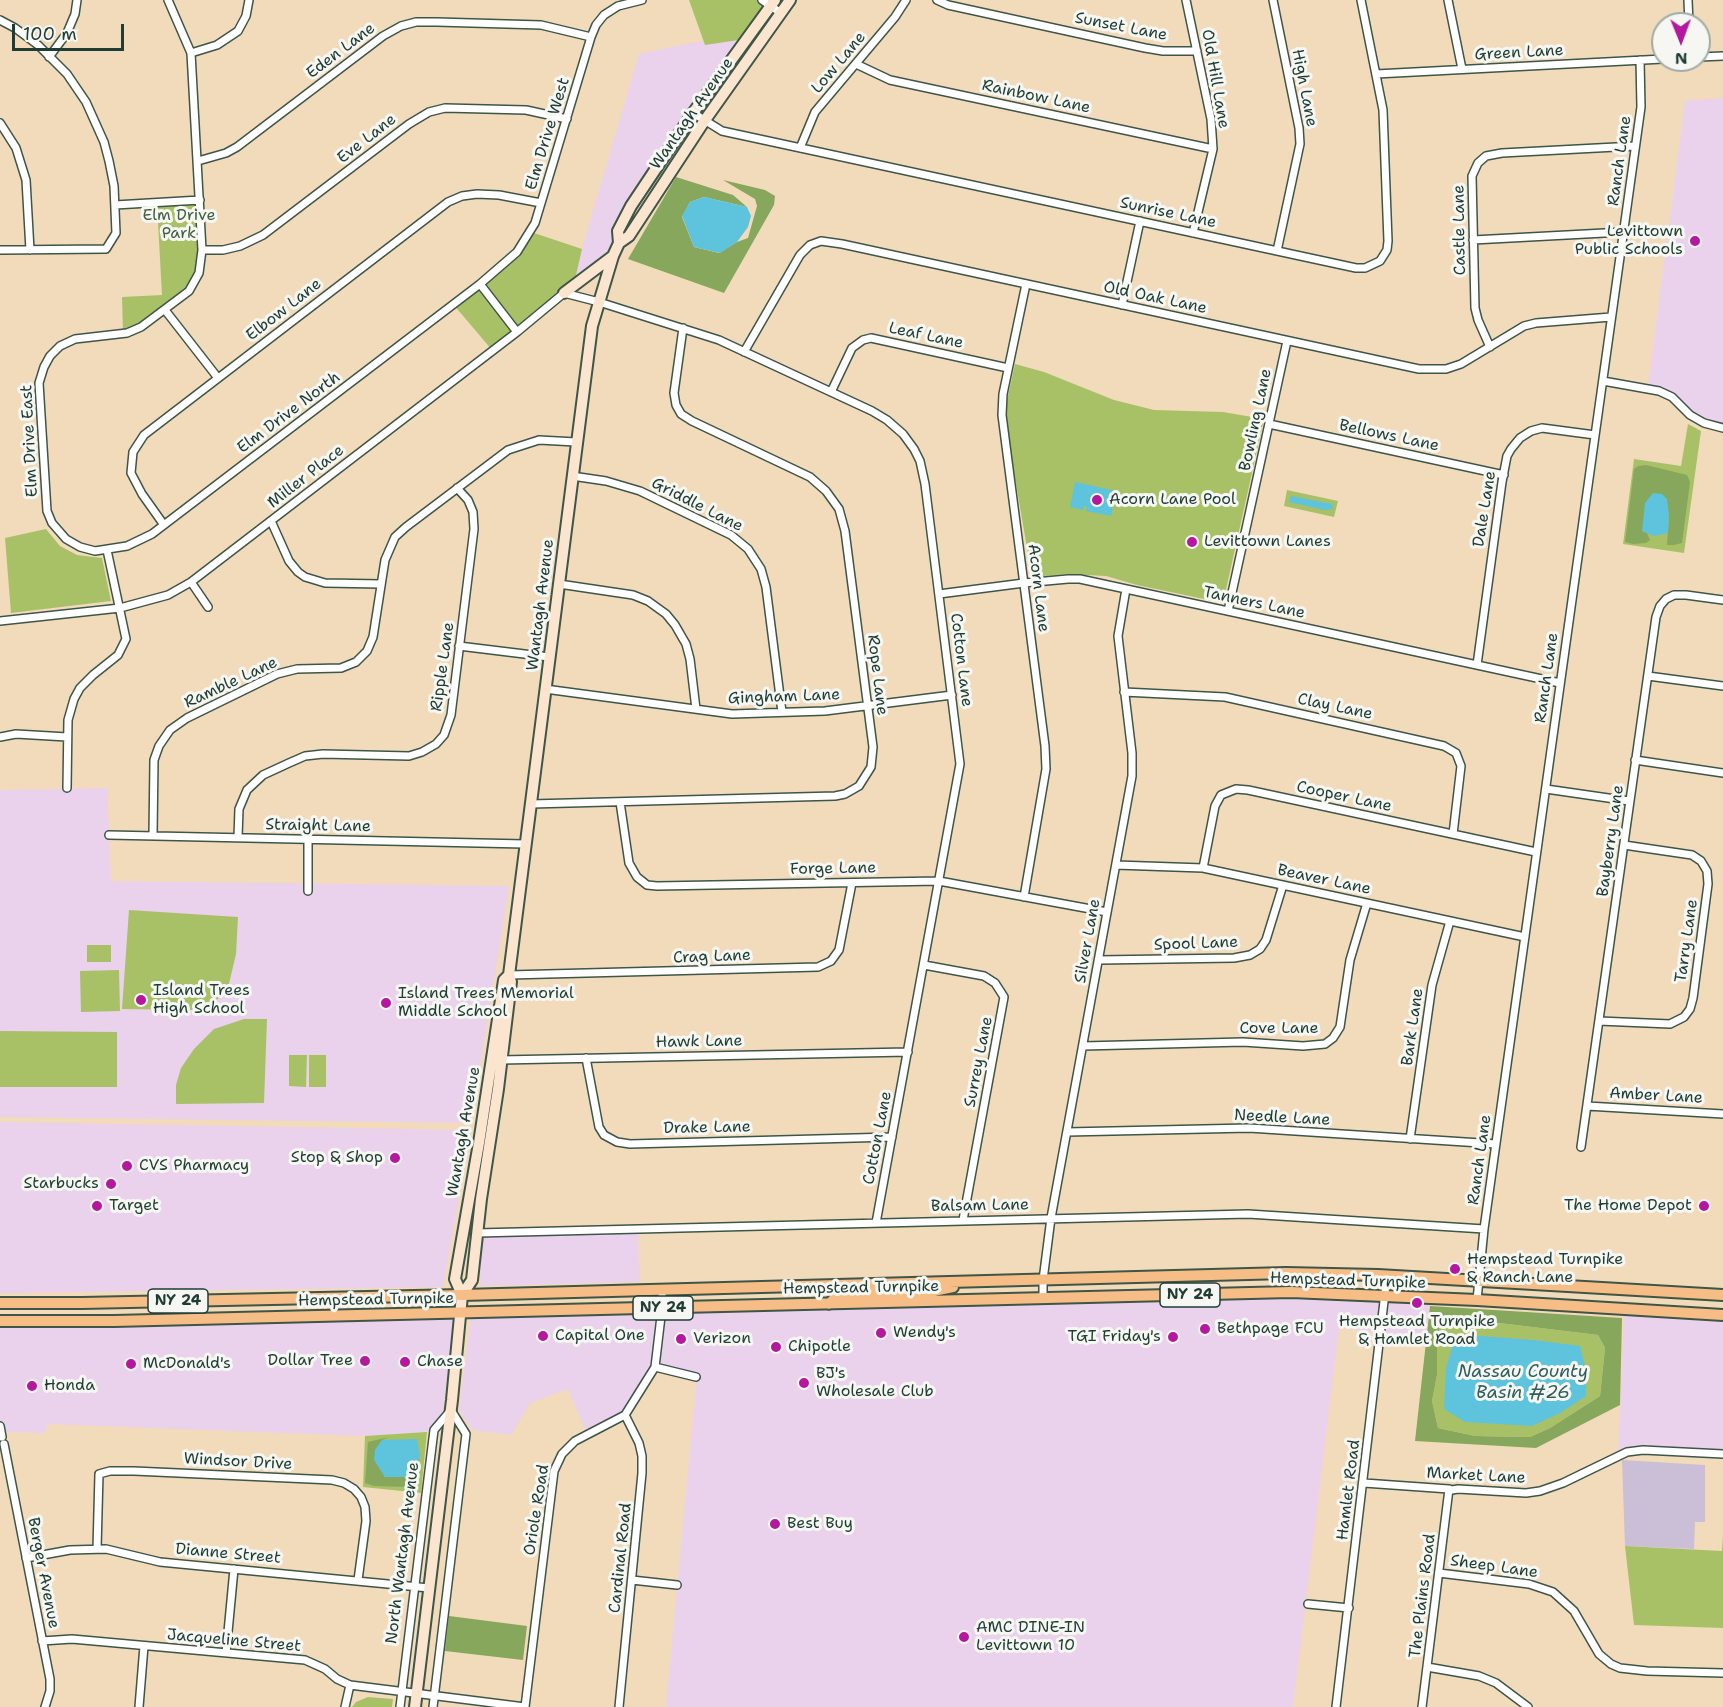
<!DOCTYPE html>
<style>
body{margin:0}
#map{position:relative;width:1723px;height:1707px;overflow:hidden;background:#f1dbbb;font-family:"Shantell Sans",sans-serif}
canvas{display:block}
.north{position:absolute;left:1651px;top:12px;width:60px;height:60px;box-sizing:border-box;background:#f6f6f2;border:2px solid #a0aca6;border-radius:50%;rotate:179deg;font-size:16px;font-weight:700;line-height:24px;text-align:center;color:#1f3d34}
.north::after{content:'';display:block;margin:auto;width:21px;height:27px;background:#b5179e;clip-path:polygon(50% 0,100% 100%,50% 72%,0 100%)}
.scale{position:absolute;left:12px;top:24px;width:112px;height:27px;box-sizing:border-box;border:3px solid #1f3d34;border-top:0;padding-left:8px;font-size:18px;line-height:21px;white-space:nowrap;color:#1f3d34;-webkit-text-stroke:4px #f6f6f2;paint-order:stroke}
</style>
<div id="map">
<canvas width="1723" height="1707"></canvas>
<div class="north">N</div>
<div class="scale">100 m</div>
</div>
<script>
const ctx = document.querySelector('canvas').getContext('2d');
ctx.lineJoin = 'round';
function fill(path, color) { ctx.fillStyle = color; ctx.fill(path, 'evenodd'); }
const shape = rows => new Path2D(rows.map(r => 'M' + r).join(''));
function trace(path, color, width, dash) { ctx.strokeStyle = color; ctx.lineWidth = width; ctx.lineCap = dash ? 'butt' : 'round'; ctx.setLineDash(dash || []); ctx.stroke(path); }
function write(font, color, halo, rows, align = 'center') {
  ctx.font = font + ' "Shantell Sans",sans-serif'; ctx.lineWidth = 6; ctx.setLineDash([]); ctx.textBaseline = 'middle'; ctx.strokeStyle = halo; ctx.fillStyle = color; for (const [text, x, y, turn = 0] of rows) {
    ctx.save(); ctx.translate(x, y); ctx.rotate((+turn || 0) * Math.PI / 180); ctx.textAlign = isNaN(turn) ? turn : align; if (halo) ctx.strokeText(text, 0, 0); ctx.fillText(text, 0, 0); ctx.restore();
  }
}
const built = shape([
 [742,39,637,195,612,256,574,284,582,249,639,54,703,41,705,45],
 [1723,98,1723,427,1704,423,1668,395,1648,387,1685,101],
 [107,788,111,881,509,886,471,1123,0,1117,0,790],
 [0,1122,471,1130,443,1287,0,1293],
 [638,1231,640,1282,480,1286,482,1235],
 [1338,1293,1430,1300,1426,1338,1339,1328,1293,1707,666,1707,697,1375,657,1366,627,1410,586,1432,568,1389,530,1403,511,1435,472,1430,459,1411,471,1316],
 [1624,1313,1723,1318,1723,1457,1637,1453,1618,1458],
 [456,1316,442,1416,427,1432,365,1436,48,1424,45,1433,0,1432,0,1327]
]);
const industrial = shape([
 [1622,1460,1705,1465,1705,1522,1695,1522,1694,1549,1625,1546]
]);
const green = shape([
 [689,0,762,0,773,8,752,38,705,45],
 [199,201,200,263,188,290,140,326,123,333,122,297,162,295,157,204],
 [531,232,582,249,574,284,492,350,453,304,519,253],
 [1015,364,1044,372,1114,400,1154,410,1223,412,1264,419,1223,603,1137,585,1106,576,1067,574,1032,577,1004,414],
 [1688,424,1701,431,1684,553,1623,544,1634,459,1681,466],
 [1287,490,1338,501,1334,517,1284,506],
 [46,529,60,546,77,555,102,558,111,601,11,613,5,538],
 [129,910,238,917,236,954,228,988,214,1003,195,1010,122,1009],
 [87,945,111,945,111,962,87,962],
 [119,970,120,1011,81,1012,80,971],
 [244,1019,267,1019,264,1103,176,1104,176,1085,181,1068,194,1049,214,1029],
 [0,1031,117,1032,117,1087,0,1087],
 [289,1055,307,1055,306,1087,289,1086],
 [309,1055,326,1055,326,1087,309,1087],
 [1442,1323,1459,1325,1499,1323,1598,1335,1605,1348,1600,1396,1550,1428,1530,1437,1475,1436,1438,1428,1432,1401,1437,1375,1437,1342,1440,1326],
 [427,1432,421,1493,363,1487,365,1436],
 [1723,1535,1723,1628,1634,1625,1625,1546,1722,1551],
 [368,1697,393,1699,392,1707,352,1707,356,1702]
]);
const forest = shape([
 [676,177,733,195,747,207,704,197,690,202,682,217,694,247,719,253,737,242,748,238,757,206,755,199,723,180,765,190,775,196,774,205,724,293,628,259],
 [1646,465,1687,475,1690,482,1682,543,1674,545,1667,545,1669,515,1642,531,1647,533,1650,540,1646,543,1633,544,1625,542,1634,469,1638,466],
 [1430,1306,1622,1318,1620,1405,1536,1448,1415,1441],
 [1442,1323,1459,1325,1499,1323,1598,1335,1605,1348,1600,1396,1550,1428,1530,1437,1475,1436,1438,1428,1432,1401,1437,1375,1437,1342,1440,1326],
 [389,1437,382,1440,384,1477,404,1477,410,1484,408,1487,374,1486,365,1483,368,1442],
 [449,1616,527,1626,523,1660,445,1651]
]);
const water = shape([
 [704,197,747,207,751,216,748,227,737,242,720,253,694,247,682,216,690,202],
 [1075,482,1116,491,1111,516,1086,511,1087,507,1084,506,1083,510,1070,507],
 [1653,493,1662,494,1667,499,1669,515,1668,533,1654,536,1642,531,1645,503],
 [1291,496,1332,504,1333,509,1325,510,1289,502],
 [1480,1336,1533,1340,1580,1346,1586,1371,1586,1396,1560,1413,1532,1426,1465,1422,1444,1409,1446,1368,1454,1341],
 [417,1439,420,1455,416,1473,404,1477,385,1477,374,1460,375,1450,382,1440]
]);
const minor = shape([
 [168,0,191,53,202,250,199,273,189,291,141,327,127,333,75,339,60,346,50,356,44,367,39,383,47,511,52,523,66,539,80,547,95,551,127,546,152,534,480,284,517,252,535,223,591,37,596,25,604,15,618,6,642,0],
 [762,0,781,13],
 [937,0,948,5,1145,48,1163,51,1197,51],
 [1186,0,1211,119,1213,149,1193,233],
 [1273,0,1299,128,1300,144,1277,251],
 [1448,0,1462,69],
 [1688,0,1689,24],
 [0,20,15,28,38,45,67,74,86,102,104,142,109,161,114,186,116,233,106,249,0,250],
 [191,53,217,45,238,31,246,16,249,0],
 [49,57,67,33,75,14,77,0],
 [1699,57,1723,56],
 [856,64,890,80,1213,149],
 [1376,74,1663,59],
 [693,113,722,131,1356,268,1365,268,1380,261,1387,250,1388,241,1383,110,1361,0],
 [0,123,16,148,26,180,30,250],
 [800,148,815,112,895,17,906,0],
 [198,161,226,153,237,147,383,36,401,26,416,22,437,22,541,25,591,37],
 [115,205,200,200],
 [1473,240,1623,232],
 [202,250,223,250,240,246,263,235,409,124,429,112,445,108,526,110,567,119],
 [480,284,517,332],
 [1122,305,1140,221],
 [165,310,218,378],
 [1490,347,1478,320,1475,308,1472,176,1478,163,1486,156,1502,153,1635,146],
 [744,352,800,255,810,245,821,241,842,244,1419,369,1446,369,1461,364,1524,326,1536,323,1611,317],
 [1603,381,1659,391,1672,397,1690,415,1704,423,1723,428],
 [831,392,852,348,863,340,871,338,1008,368],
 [1269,424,1504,475],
 [572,476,606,481,640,491,731,535,748,549,761,569,766,587,782,712],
 [271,521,289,561,298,572,305,577,325,583,381,584],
 [164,525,142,494,131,473,133,452,144,435,448,202,462,196,477,194,499,195,541,203],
 [191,582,208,607],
 [559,584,633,595,648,601,666,614,675,625,686,644,690,659,696,709],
 [939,594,1024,583,1068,579,1080,579,1560,683],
 [1228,611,1287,341],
 [0,621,120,608,168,595,191,582,517,332,564,293,599,302,719,340,872,411,887,420,903,434,914,449,920,461,925,484,960,764,876,1223],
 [459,646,549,657],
 [1477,665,1502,482,1507,456,1511,449,1520,438,1531,431,1542,428,1595,435],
 [1648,676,1723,686],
 [545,689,732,714,825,711,952,695],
 [1124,692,1225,697,1444,746,1456,753,1461,766,1453,834],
 [0,737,16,734,67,737],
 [1635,760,1723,773],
 [67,788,68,720,74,699,80,688,93,675,118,655,126,639,107,550],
 [1546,789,1629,801],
 [620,802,629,863,637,877,647,885,657,886,939,881,1107,912],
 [531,804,835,796,845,794,859,786,871,767,873,747,845,531,839,509,826,491,810,477,692,421,681,414,676,405,674,393,683,328],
 [109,835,525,844],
 [153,835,154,760,159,746,170,730,187,718,277,674,297,669,341,668,356,662,367,651,373,637,385,560,395,537,406,527,508,450,539,440,576,442],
 [238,837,239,809,247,790,263,775,289,763,305,756,323,754,409,756,422,752,436,744,444,735,451,715,474,529,473,512,468,500,457,488],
 [1116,865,1203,868,1525,937],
 [1203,868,1215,806,1221,795,1236,789,1248,790,1536,852],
 [308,891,308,839],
 [1024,897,1046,769,1045,746,1002,415,1003,394,1026,284],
 [1099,960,1234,958,1250,955,1260,949,1266,940,1283,885],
 [924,965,984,976,995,983,1004,997,963,1220],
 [509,975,818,967,831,961,839,950,852,883],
 [1599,1021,1670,1024,1684,1017,1690,1009,1693,998,1708,884,1707,871,1701,861,1692,855,1624,845],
 [1083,1046,1243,1042,1303,1046,1325,1044,1333,1038,1340,1027,1350,960,1367,903],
 [586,1058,599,1127,604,1135,617,1142,630,1144,892,1137],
 [500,1060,908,1052],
 [1587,1106,1723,1114],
 [1067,1132,1249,1128,1496,1144],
 [1410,1139,1432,985,1450,921],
 [1581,1147,1656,617,1660,606,1666,599,1674,595,1686,595,1723,600],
 [477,1233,1248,1214,1484,1229],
 [1043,1298,1043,1280,1051,1218,1132,776,1132,753,1118,636,1126,589],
 [1477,1300,1484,1229,1641,107,1640,60],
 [655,1367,696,1377],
 [0,1426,2,1437],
 [4,1444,50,1679,50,1691,45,1707],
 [1364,1483,1449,1489,1452,1490,1458,1489,1526,1493,1540,1491,1563,1483,1627,1452,1643,1450,1723,1454],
 [97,1549,99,1474,110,1471,134,1471,332,1480,344,1483,354,1489,361,1497,365,1507,366,1521,358,1580],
 [26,1558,70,1550,106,1549,160,1562,429,1588],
 [1439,1573,1529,1584,1553,1592,1574,1611,1599,1654,1611,1664,1620,1668,1647,1671,1723,1673],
 [632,1580,677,1585],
 [1308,1604,1349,1608],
 [42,1641,72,1639,305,1660,325,1669,337,1679,350,1685,525,1707],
 [226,1653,234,1569],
 [1427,1667,1479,1676,1496,1683,1528,1707],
 [139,1707,144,1646],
 [345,1707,350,1685],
 [400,1707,434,1430,451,1410,466,1434,433,1707],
 [525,1707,554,1471,562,1454,575,1441,625,1415,655,1367,662,1308,662,1289],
 [619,1707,642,1473,642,1456,639,1443,625,1415],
 [1336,1707,1387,1276],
 [1422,1707,1449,1489]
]);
const secondary = shape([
 [619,243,618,231,631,206,693,113,775,0],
 [564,293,613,256],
 [462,1295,455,1279,479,1143,504,980,509,975],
 [415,1707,452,1400,462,1295,472,1280,481,1199,498,1089,511,982,509,975,592,326,613,256,619,243,629,236,705,120,790,0]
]);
const primary = shape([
 [0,1303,82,1303,462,1295,1286,1273,1378,1275,1723,1295],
 [829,1304,837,1296,844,1294,928,1292,953,1287],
 [0,1321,114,1321,1291,1292,1477,1300,1723,1315]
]);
const markers = [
 [1695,241,6,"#b5179e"],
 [1097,500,6,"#b5179e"],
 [1192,542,6,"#b5179e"],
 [141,1000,6,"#b5179e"],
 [386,1003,6,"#b5179e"],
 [395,1158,6,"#b5179e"],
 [127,1166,6,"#b5179e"],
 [111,1184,6,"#b5179e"],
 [97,1206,6,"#b5179e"],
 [1704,1206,6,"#b5179e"],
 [1455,1269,6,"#b5179e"],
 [1417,1303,6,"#b5179e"],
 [1205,1329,6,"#b5179e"],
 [881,1333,6,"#b5179e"],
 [543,1336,6,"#b5179e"],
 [1173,1337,6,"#b5179e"],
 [681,1339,6,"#b5179e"],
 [776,1347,6,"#b5179e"],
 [365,1361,6,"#b5179e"],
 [405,1362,6,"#b5179e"],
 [131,1364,6,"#b5179e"],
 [804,1383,6,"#b5179e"],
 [32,1386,6,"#b5179e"],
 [775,1524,6,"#b5179e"],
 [964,1637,6,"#b5179e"]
];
const shields = [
 [1190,1295,60],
 [178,1301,60],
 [663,1308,60]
];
const shieldNames = [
 ["NY 24",1190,1295],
 ["NY 24",178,1301],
 ["NY 24",663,1308]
];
const streetNames = [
 ["Sunset Lane",1121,27,11],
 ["Eden Lane",341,51,-37],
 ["Green Lane",1519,53,-3],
 ["Low Lane",839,63,-50],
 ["Old Hill Lane",1215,79,80],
 ["High Lane",1304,88,79],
 ["Rainbow Lane",1036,97,12],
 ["Wantagh Avenue",692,114,-55],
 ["Elm Drive West",548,134,-73],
 ["Eve Lane",367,139,-38],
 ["Ranch Lane",1620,161,-82],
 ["Sunrise Lane",1168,213,12],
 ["Castle Lane",1460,230,-91],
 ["Old Oak Lane",1155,298,12],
 ["Elbow Lane",284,310,-38],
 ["Leaf Lane",926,336,12],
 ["Elm Drive North",289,413,-37],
 ["Bowling Lane",1256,420,-78],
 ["Bellows Lane",1389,436,12],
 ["Elm Drive East",30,441,-93],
 ["Miller Place",306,477,-38],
 ["Griddle Lane",697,505,27],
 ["Dale Lane",1485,509,-81],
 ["Acorn Lane",1038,588,83],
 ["Tanners Lane",1254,603,12],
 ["Wantagh Avenue",541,605,-83],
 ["Cotton Lane",961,660,83],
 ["Ripple Lane",443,667,-82],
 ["Rope Lane",877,675,83],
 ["Ranch Lane",1547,678,-82],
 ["Ramble Lane",231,683,-25],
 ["Gingham Lane",784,697,-2],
 ["Clay Lane",1335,707,12],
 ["Cooper Lane",1344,797,12],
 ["Straight Lane",318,826,1],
 ["Bayberry Lane",1611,841,-82],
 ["Forge Lane",833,869,-1],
 ["Beaver Lane",1324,880,12],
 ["Silver Lane",1088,941,-80],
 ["Tarry Lane",1687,941,-82],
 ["Spool Lane",1196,944,-2],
 ["Crag Lane",712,957,-2],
 ["Bark Lane",1413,1027,-82],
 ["Cove Lane",1279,1029],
 ["Hawk Lane",699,1042,-1],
 ["Surrey Lane",979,1062,-79],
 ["Amber Lane",1656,1096,3],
 ["Needle Lane",1282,1118,3],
 ["Drake Lane",707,1128,-1],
 ["Wantagh Avenue",464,1132,-80],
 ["Cotton Lane",878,1138,-79],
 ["Ranch Lane",1480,1160,-82],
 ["Balsam Lane",980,1206,-1],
 ["Hempstead Turnpike",1348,1281,2],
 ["Hempstead Turnpike",861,1288,-1],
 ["Hempstead Turnpike",376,1300,-1],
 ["Windsor Drive",238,1462,3],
 ["Market Lane",1476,1476,3],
 ["Hamlet Road",1349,1490,-83],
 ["Oriole Road",537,1510,-81],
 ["North Wantagh Avenue",403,1553,-83],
 ["Dianne Street",228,1554,5],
 ["Cardinal Road",621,1558,-84],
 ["Sheep Lane",1494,1567,8],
 ["Berger Avenue",43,1573,79],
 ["The Plains Road",1423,1596,-83],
 ["Jacqueline Street",234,1641,5]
];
const parkNames = [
 ["Elm Drive",179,216],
 ["Park",179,234]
];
const poiNames = [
 ["Levittown",1683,232,"right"],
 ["Public Schools",1683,250,"right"],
 ["Acorn Lane Pool",1109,500],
 ["Levittown Lanes",1204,542],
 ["Island Trees",153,991],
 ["High School",153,1009],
 ["Island Trees Memorial",398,994],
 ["Middle School",398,1012],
 ["Stop & Shop",383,1158,"right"],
 ["CVS Pharmacy",139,1166],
 ["Starbucks",99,1184,"right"],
 ["Target",109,1206],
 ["The Home Depot",1692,1206,"right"],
 ["Hempstead Turnpike",1467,1260],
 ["& Ranch Lane",1467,1278],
 ["Hempstead Turnpike",1417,1322,"center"],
 ["& Hamlet Road",1417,1340,"center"],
 ["Bethpage FCU",1217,1329],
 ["Wendy's",893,1333],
 ["Capital One",555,1336],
 ["TGI Friday's",1161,1337,"right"],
 ["Verizon",693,1339],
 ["Chipotle",788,1347],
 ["Dollar Tree",353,1361,"right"],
 ["Chase",417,1362],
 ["McDonald's",143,1364],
 ["BJ's",816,1374],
 ["Wholesale Club",816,1392],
 ["Honda",44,1386],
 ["Best Buy",787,1524],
 ["AMC DINE-IN",976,1628],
 ["Levittown 10",976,1646]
];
const waterNames = [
 ["Nassau County",1523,1372],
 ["Basin #26",1523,1393]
];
fill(built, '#ead1ec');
fill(industrial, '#cabfd6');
fill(green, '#a8c167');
fill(forest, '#86a75c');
fill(water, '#5ec3dc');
trace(minor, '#3e5548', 10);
trace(secondary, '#3e5548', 14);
trace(primary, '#3e5548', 14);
trace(minor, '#fff', 7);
trace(secondary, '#fbe5cf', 10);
trace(primary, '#f6be86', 10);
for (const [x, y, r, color] of markers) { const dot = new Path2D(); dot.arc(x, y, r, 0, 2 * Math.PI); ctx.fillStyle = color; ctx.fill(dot); trace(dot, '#f6f6f2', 2); }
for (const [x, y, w] of shields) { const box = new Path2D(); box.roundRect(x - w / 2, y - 12, w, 24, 4.5); ctx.fillStyle = '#f6f6f2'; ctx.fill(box); trace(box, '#1f3d34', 1.5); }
write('bold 15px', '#1f3d34', null, shieldNames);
write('16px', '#1f3d34', '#f6f6f2', streetNames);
write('16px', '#415e41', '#f6f6f2', parkNames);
write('16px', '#1f3d34', '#f6f6f2', poiNames, 'left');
write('italic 18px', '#2f5e5e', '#f6f6f2', waterNames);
</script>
